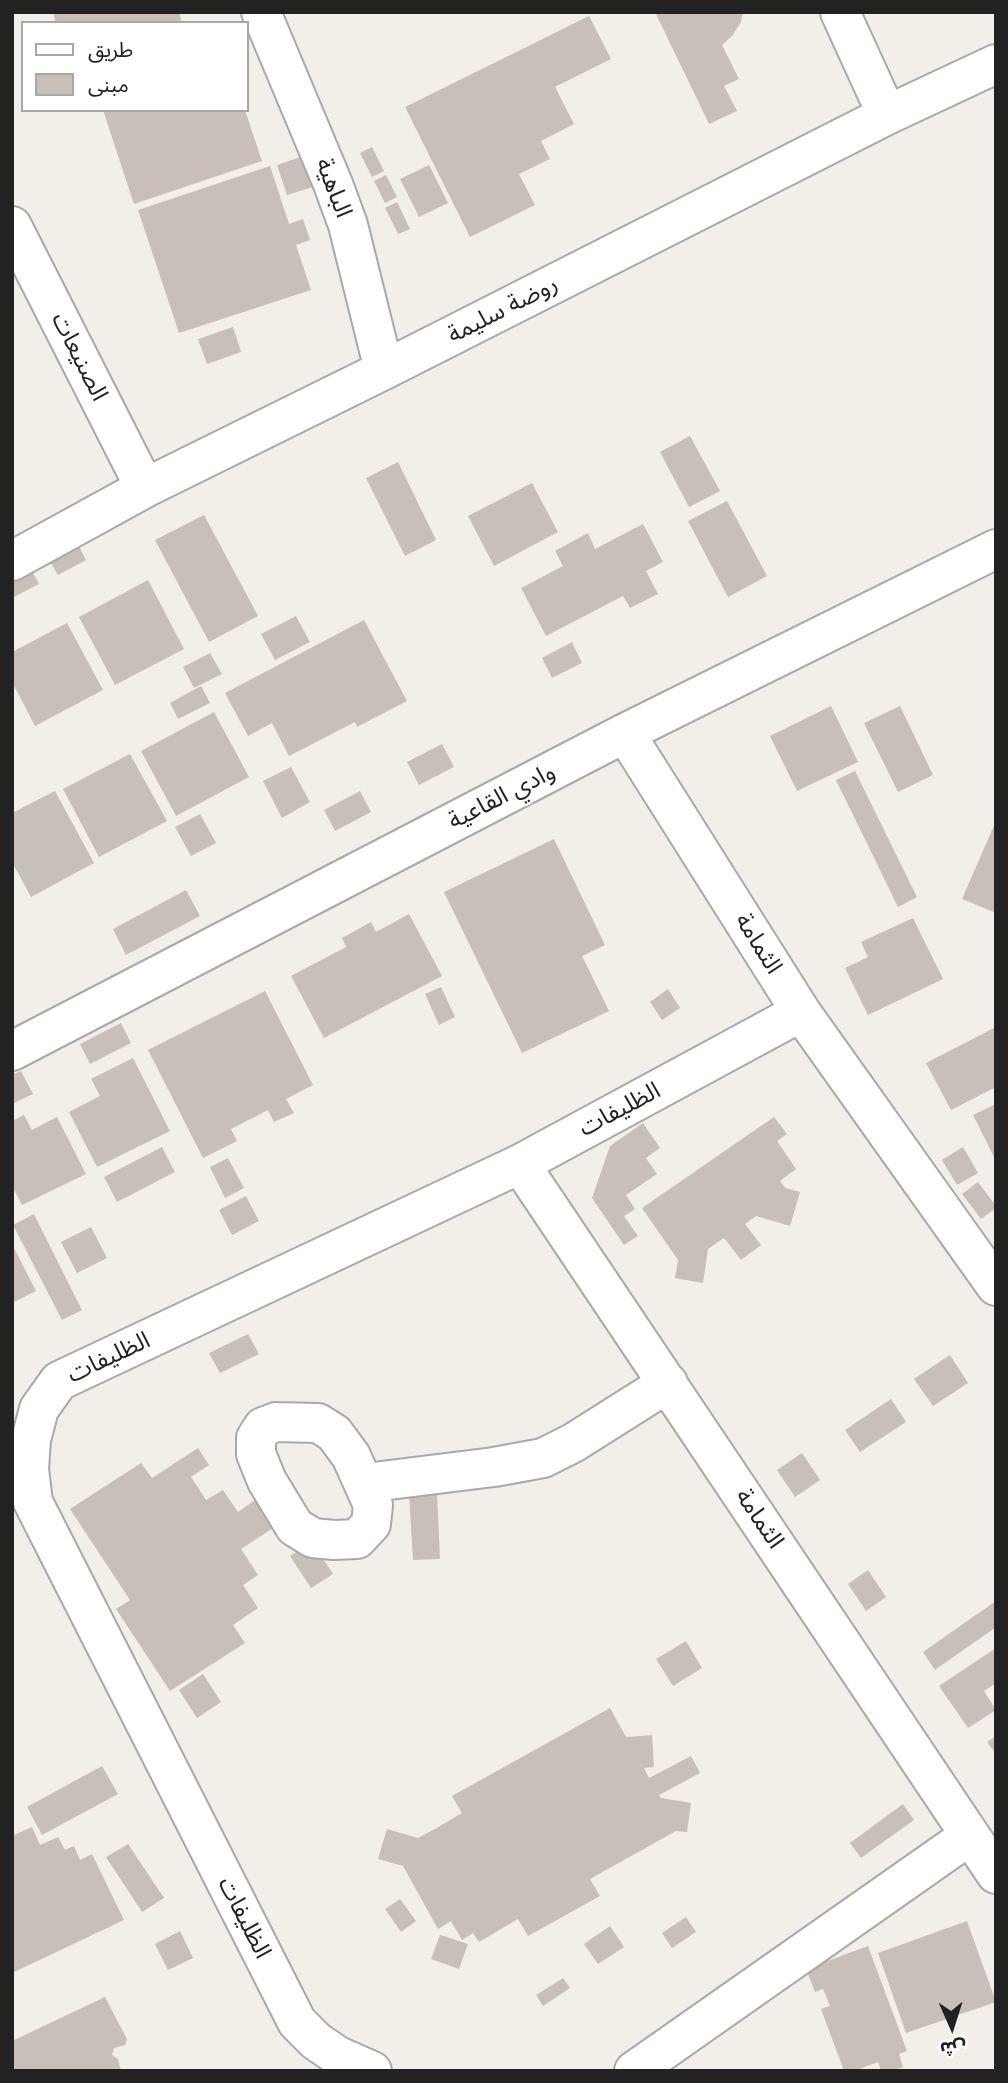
<!DOCTYPE html>
<meta charset="utf-8">
<style>
body{margin:0}
#map{position:relative;width:1008px;height:2083px;overflow:hidden;background:#f2efe9;font-family:"Fira Sans","Noto Sans Arabic",sans-serif}
canvas{display:block}
.frame{position:absolute;inset:0;border:14px solid #222;pointer-events:none}
.legend{position:absolute;left:21px;top:21px;width:228px;height:91px;box-sizing:border-box;background:#fff;border:2px solid #a7a7a7;margin:0;padding:9px 12px;list-style:none;font-size:21px;color:#222}
.legend li{display:flex;align-items:center;gap:14px;height:35px}
.legend b{width:35px;border:2px solid #a7a7a7}
.north{position:absolute;left:917px;top:1992px;width:70px;height:70px;-webkit-text-stroke:5px #fff;paint-order:stroke;rotate:177deg;font-size:19px;font-weight:700;line-height:28px;text-align:center;color:#222}
.north::after{content:'';display:block;margin:auto;width:24px;height:32px;background:#222;clip-path:polygon(50% 0,100% 100%,50% 72%,0 100%)}
</style>
<div id="map">
<canvas width="1008" height="2083"></canvas>
<div class="frame"></div>
<ul class="legend">
<li><b style="height:9px;background:#fff"></b>طريق</li>
<li><b style="height:19px;background:#c7bfb8"></b>مبنى</li>
</ul>
<div class="north">ش</div>
</div>
<script>
const ctx = document.querySelector('canvas').getContext('2d');
ctx.lineJoin = 'round';
function fill(path, color) { ctx.fillStyle = color; ctx.fill(path, 'evenodd'); }
const shape = rows => new Path2D(rows.map(r => 'M' + r).join(''));
function trace(path, color, width, dash) { ctx.strokeStyle = color; ctx.lineWidth = width; ctx.lineCap = dash ? 'butt' : 'round'; ctx.setLineDash(dash || []); ctx.stroke(path); }
function write(font, color, halo, rows, align = 'center') {
  ctx.font = font + ' "Fira Sans","Noto Sans Arabic",sans-serif'; ctx.lineWidth = 5; ctx.setLineDash([]); ctx.textBaseline = 'middle'; ctx.strokeStyle = halo; ctx.fillStyle = color; for (const [text, x, y, turn = 0] of rows) {
    ctx.save(); ctx.translate(x, y); ctx.rotate((+turn || 0) * Math.PI / 180); ctx.textAlign = isNaN(turn) ? turn : align; if (halo) ctx.strokeText(text, 0, 0); ctx.fillText(text, 0, 0); ctx.restore();
  }
}
const building = shape([
 [55,12,179,12,182,23,56,23,53,13],
 [655,12,743,12,741,22,732,36,722,45,739,79,724,86,737,111,709,124],
 [589,16,611,59,555,87,574,124,541,141,550,159,519,174,535,205,470,237,405,107],
 [103,110,245,110,262,161,134,204],
 [372,147,384,171,372,177,360,153],
 [303,156,313,187,287,195,277,165],
 [429,165,448,203,419,217,400,179],
 [270,166,289,224,303,219,310,240,296,245,311,290,179,333,138,210],
 [386,175,397,197,385,203,374,181],
 [397,202,410,229,398,234,385,208],
 [233,327,241,352,207,364,198,339],
 [690,436,720,491,689,507,660,452],
 [398,462,436,540,405,556,366,478],
 [532,483,558,532,494,566,468,516],
 [727,501,767,576,728,597,688,521],
 [204,515,258,616,209,642,155,540],
 [643,524,663,562,646,571,658,594,630,608,623,596,546,636,521,588,563,566,555,551,588,533,595,549],
 [74,537,86,560,58,575,45,553],
 [27,561,39,584,12,598,12,569],
 [148,580,184,649,115,685,79,617],
 [296,616,310,642,275,660,261,634],
 [364,620,407,701,357,727,355,722,289,756,272,723,248,736,225,693],
 [67,623,103,690,35,726,12,682,12,652],
 [572,642,582,663,552,678,542,658],
 [210,653,222,674,194,688,183,667],
 [201,686,210,703,178,719,170,703],
 [831,706,858,762,797,791,770,736],
 [900,706,933,775,898,792,864,723],
 [214,712,249,777,176,816,141,751],
 [442,744,454,767,419,785,407,762],
 [130,754,167,821,99,857,63,789],
 [291,767,310,802,282,818,263,781],
 [855,771,917,897,898,907,836,780],
 [55,791,94,863,31,897,12,862,12,813],
 [360,791,371,812,335,831,324,810],
 [200,814,216,843,191,856,175,827],
 [996,821,996,913,962,899],
 [554,839,605,945,582,956,609,1011,522,1053,444,892],
 [186,890,200,916,126,955,113,929],
 [409,914,442,976,324,1038,291,976,346,947,342,938,371,922,376,932],
 [913,918,943,979,868,1015,845,968,868,957,861,942],
 [441,987,455,1017,439,1025,425,994],
 [668,989,680,1008,662,1020,650,1002],
 [265,991,313,1085,286,1099,294,1113,274,1122,268,1110,231,1129,237,1141,203,1158,148,1050],
 [121,1023,131,1043,90,1064,80,1044],
 [996,1027,996,1087,951,1110,926,1063],
 [133,1058,170,1131,97,1167,69,1112,100,1096,91,1079],
 [21,1071,33,1094,12,1104,12,1075],
 [996,1104,996,1161,973,1115],
 [24,1115,32,1130,57,1117,86,1174,22,1205,12,1186,12,1121],
 [774,1117,787,1134,777,1141,796,1169,780,1181,785,1188,800,1192,790,1226,756,1216,745,1224,761,1245,741,1260,724,1238,708,1249,703,1283,675,1278,678,1260,642,1208],
 [643,1123,660,1148,646,1158,657,1174,626,1195,635,1209,624,1216,638,1236,624,1245,592,1198,610,1146],
 [162,1147,175,1172,117,1202,104,1177],
 [963,1147,978,1173,957,1185,942,1160],
 [228,1158,244,1188,225,1198,210,1167],
 [978,1182,996,1206,996,1208,981,1219,962,1194],
 [246,1196,259,1221,232,1235,219,1210],
 [34,1214,82,1310,62,1320,13,1225],
 [91,1227,107,1258,77,1273,61,1242],
 [12,1244,36,1291,12,1303],
 [248,1334,259,1354,220,1373,209,1353],
 [950,1355,968,1383,933,1406,914,1379],
 [891,1399,906,1422,860,1452,845,1430],
 [198,1448,209,1465,191,1477,206,1500,223,1490,238,1512,258,1498,276,1526,241,1549,258,1575,243,1585,258,1608,233,1625,245,1643,170,1691,116,1609,130,1600,70,1509,141,1463,152,1478],
 [802,1453,820,1480,795,1497,777,1470],
 [437,1492,440,1559,413,1560,409,1493],
 [312,1542,333,1574,311,1588,290,1556],
 [868,1570,886,1597,866,1611,848,1584],
 [996,1601,996,1627,935,1670,923,1652],
 [686,1641,702,1668,673,1686,656,1659],
 [996,1648,996,1683,984,1691,996,1710,968,1728,939,1686],
 [203,1674,221,1702,197,1718,179,1690],
 [610,1708,626,1737,652,1735,654,1767,644,1768,649,1778,691,1756,700,1773,659,1795,661,1798,691,1803,687,1832,676,1831,590,1879,600,1896,528,1936,518,1919,479,1942,473,1933,462,1940,451,1921,438,1929,403,1866,378,1859,387,1829,418,1838,435,1829,462,1813,452,1796],
 [996,1736,996,1754,987,1742],
 [102,1766,118,1794,42,1835,27,1807],
 [903,1804,914,1820,861,1858,850,1843],
 [32,1827,40,1845,58,1837,65,1850,74,1846,80,1860,92,1854,124,1920,12,1973,12,1836],
 [128,1844,164,1898,142,1912,106,1857],
 [400,1899,416,1921,401,1932,385,1909],
 [686,1917,696,1932,672,1948,662,1933],
 [967,1921,996,2002,906,2033,878,1953],
 [610,1926,624,1947,598,1964,584,1944],
 [180,1931,193,1958,168,1970,155,1944],
 [440,1935,468,1944,459,1969,431,1959],
 [868,1946,907,2051,899,2054,903,2067,892,2071,881,2071,878,2062,854,2071,844,2071,821,2009,830,2006,823,1989,815,1992,806,1969],
 [563,1978,570,1988,543,2006,536,1995],
 [105,1997,127,2039,125,2045,114,2048,112,2055,118,2059,121,2071,12,2071,12,2041]
]);
const minor = shape([
 [261,12,333,184,348,225,384,370],
 [840,12,887,115],
 [12,226,145,488],
 [12,561,145,488,384,370,887,115,996,64],
 [625,733,801,1012,996,1286],
 [12,1051,625,733,996,549],
 [520,1164,996,1874],
 [276,1422,318,1423,334,1433,351,1456,373,1505,371,1524,357,1539,334,1540,313,1538,295,1527,267,1481,256,1454,256,1438,263,1427,276,1422],
 [365,1483,494,1467,543,1458,573,1443,668,1383],
 [372,2071,338,2056,316,2041,297,2022,33,1502,29,1469,31,1440,39,1409,59,1381,520,1164,801,1012],
 [634,2071,969,1836]
]);
const streetNames = [
 ["الباهية",333,188,69],
 ["روضة سليمة",503,310,-27],
 ["الصنيعات",79,357,63],
 ["وادي القاعية",502,797,-27],
 ["الثمامة",758,944,58],
 ["الظليفات",620,1110,-28],
 ["الظليفات",109,1358,-25],
 ["الثمامة",759,1519,56],
 ["الظليفات",244,1918,63]
];
fill(building, '#c7bfb8');
trace(minor, '#a9a9a9', 42);
trace(minor, '#fff', 38);
write('24px', '#222', '#fff', streetNames);
</script>
